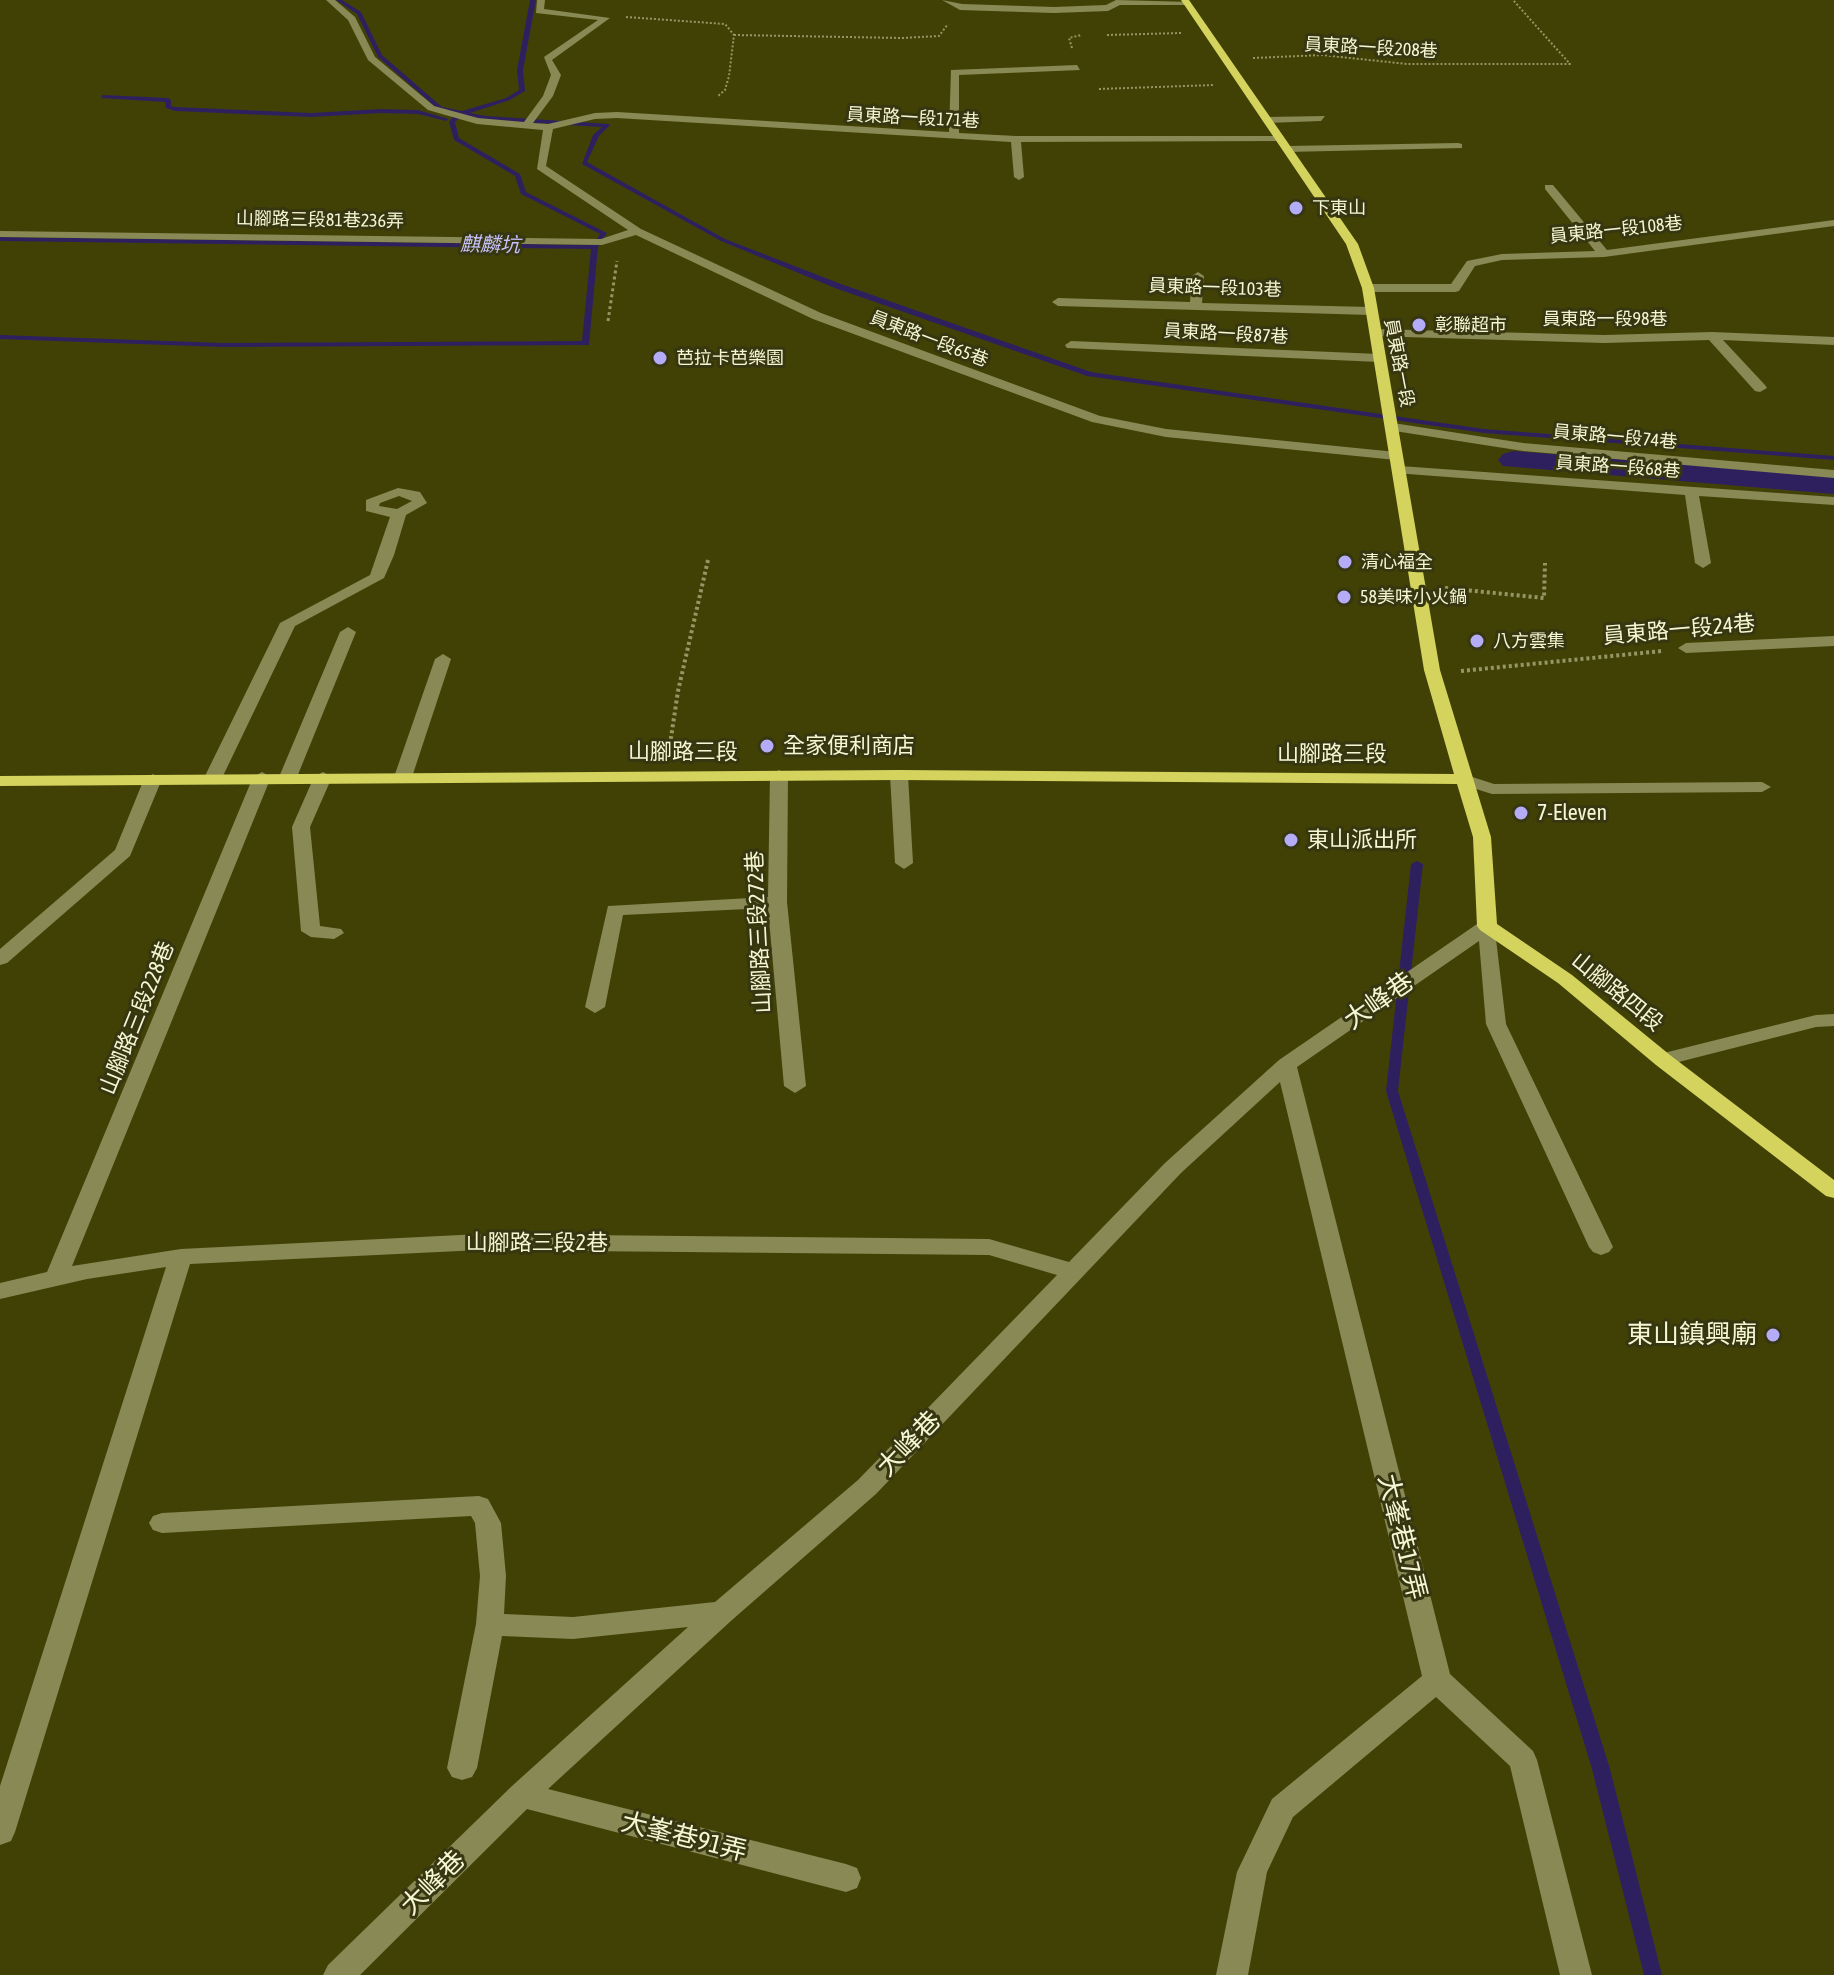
<!DOCTYPE html>
<meta charset="utf-8">
<style>
body{margin:0}
canvas{display:block;background:#414106}
</style>
<canvas width="1834" height="1975"></canvas>
<script>
const ctx = document.querySelector('canvas').getContext('2d');
ctx.lineJoin = 'round';
const shape = rows => new Path2D(rows.map(r => 'M' + r).join(''));
function fill(path, color) { ctx.fillStyle = color; ctx.fill(path, 'evenodd'); }
function trace(path, color, width, dash) { ctx.strokeStyle = color; ctx.lineWidth = width; ctx.lineCap = dash ? 'butt' : 'round'; ctx.setLineDash(dash || []); ctx.stroke(path); }
function write(font, color, halo, rows, align = 'center') {
  ctx.font = font + ' "Asap Condensed","Noto Sans TC",sans-serif'; ctx.lineWidth = 6; ctx.setLineDash([]); ctx.textBaseline = 'middle'; ctx.strokeStyle = halo; ctx.fillStyle = color; for (const [text, x, y, turn = 0] of rows) {
    ctx.save(); ctx.translate(x, y); ctx.rotate((+turn || 0) * Math.PI / 180); ctx.textAlign = isNaN(turn) ? turn : align; if (halo) ctx.strokeText(text, 0, 0); ctx.fillText(text, 0, 0); ctx.restore();
  }
}
const stream = shape([
 [336,0,342,0,361,12,382,55,442,107,462,111,506,98,519,90,517,70,530,0,536,0,523,70,525,91,510,100,470,113,486,116,609,124,609,126,599,136,587,162,725,239,841,284,1091,372,1484,429,1834,456,1834,460,1484,433,1087,376,835,288,721,241,582,164,593,135,602,127,486,120,463,115,455,122,459,138,520,174,526,192,607,233,598,247,589,345,222,347,0,339,0,335,222,343,582,341,591,249,0,241,0,237,593,245,600,234,521,194,515,176,454,140,449,122,456,113,438,109,378,57,357,14,336,0],
 [103,95,168,98,171,100,171,106,175,107,311,113,381,109,418,110,449,119,446,121,418,114,381,113,311,117,175,111,166,108,165,102,101,98,103,95],
 [1417,861,1423,864,1398,1091,1610,1769,1662,1975,1644,1975,1592,1769,1386,1091,1411,864,1417,861]
]);
const canal = shape([
 [1513,451,1834,476,1834,494,1503,466,1498,460,1503,454,1513,451]
]);
const pathFar2 = shape([
 [626,17,725,24,734,35,729,76,725,90,718,96],
 [734,35,902,38,939,36,948,24],
 [1107,35,1181,33],
 [1072,48,1069,38,1081,35],
 [1253,58,1322,55,1407,64,1570,64,1513,0],
 [1099,89,1214,85]
]);
const pathFar1 = shape([
 [608,321,617,261]
]);
const path = shape([
 [1445,588,1544,598,1545,563],
 [1461,671,1662,651],
 [669,751,678,691,708,560]
]);
const minor = shape([
 [326,0,335,0,355,17,375,57,434,106,478,118,524,122,543,96,551,75,544,57,598,20,536,13,537,0,545,0,544,9,610,18,552,60,561,75,553,96,533,123,548,124,595,113,617,112,949,132,951,70,1077,65,1080,70,959,75,959,133,1016,136,1283,136,1284,138,1279,141,1021,142,1024,177,1019,180,1014,177,1011,142,617,118,595,119,553,129,546,166,641,229,821,313,1100,416,1166,429,1396,452,1403,456,1396,460,1166,437,1092,422,813,319,636,235,602,245,0,237,0,231,601,239,628,230,537,169,543,130,477,124,428,110,368,60,348,20,326,0],
 [942,0,962,4,1054,7,1106,5,1116,0,1191,2,1187,5,1120,5,1108,11,1054,13,960,10,942,0],
 [1325,116,1321,121,1267,123,1262,120,1267,117,1325,116],
 [1458,143,1462,144,1462,148,1287,152,1282,149,1287,146,1458,143],
 [1545,185,1553,185,1607,250,1834,220,1834,226,1604,257,1502,260,1475,266,1459,291,1455,292,1368,292,1362,288,1368,284,1451,284,1467,261,1502,254,1595,251,1545,189,1545,185],
 [1198,272,1204,276,1202,303,1371,307,1377,311,1371,315,1058,306,1052,302,1058,298,1190,302,1192,276,1198,272],
 [1375,329,1604,335,1712,332,1834,337,1834,345,1723,340,1765,385,1767,388,1760,392,1755,391,1709,340,1604,343,1371,336,1371,330,1375,329],
 [1071,341,1379,354,1385,358,1379,362,1067,348,1065,345,1071,341],
 [1393,423,1523,443,1834,470,1834,478,1523,451,1388,430,1388,424,1393,423],
 [1400,466,1834,497,1834,505,1699,496,1711,563,1703,568,1695,563,1685,495,1395,473,1395,467,1400,466],
 [398,488,420,492,427,503,406,515,394,555,384,578,295,626,222,778,213,783,207,782,204,778,280,623,370,575,390,517,366,511,366,500,398,488],
 [399,496,412,501,397,509,379,506,380,503,399,496],
 [348,627,356,632,297,777,294,781,282,781,279,777,340,632,348,627],
 [1834,636,1834,646,1686,653,1678,648,1686,643,1834,636],
 [443,654,451,659,412,777,409,781,397,781,394,777,435,659,443,654],
 [779,770,788,775,787,902,806,1086,795,1093,784,1086,768,908,623,915,605,1007,595,1013,585,1007,608,906,768,897,770,775,779,770],
 [899,770,908,775,913,863,904,869,895,863,890,775,899,770],
 [262,772,271,777,72,1266,181,1249,480,1234,989,1239,1069,1262,1165,1163,1279,1060,1480,922,1494,922,1506,1024,1613,1247,1609,1252,1601,1255,1593,1252,1589,1247,1486,1024,1479,941,1297,1067,1450,1674,1533,1751,1537,1760,1592,1975,1560,1975,1510,1766,1436,1697,1293,1817,1267,1872,1248,1975,1216,1975,1237,1872,1272,1799,1422,1676,1280,1082,1181,1173,876,1494,732,1620,548,1789,846,1864,857,1868,861,1878,857,1888,846,1892,527,1809,360,1975,323,1975,328,1965,512,1786,688,1627,573,1639,502,1636,477,1768,472,1777,462,1780,452,1777,447,1768,476,1624,480,1576,475,1523,471,1516,162,1533,153,1530,149,1523,153,1516,162,1513,479,1496,488,1499,501,1523,506,1576,504,1614,573,1617,715,1602,858,1480,1057,1275,989,1255,480,1250,190,1264,15,1832,11,1841,0,1845,0,1786,166,1267,87,1279,0,1299,0,1283,47,1272,253,777,262,772],
 [323,772,332,777,310,827,320,926,341,929,344,933,334,939,311,937,301,931,292,827,314,777,323,772],
 [153,774,162,779,130,856,7,963,0,965,0,949,115,850,144,779,153,774],
 [1463,774,1494,784,1762,782,1771,787,1762,792,1492,794,1457,783,1454,779,1463,774],
 [1834,1014,1834,1026,1816,1027,1663,1066,1653,1060,1656,1055,1816,1015,1834,1014]
]);
const major = shape([
 [1181,0,1189,0,1358,244,1374,288,1440,670,1491,837,1497,924,1572,975,1670,1055,1834,1180,1834,1198,1826,1196,1656,1065,1558,983,1480,930,1477,926,1473,837,1457,784,899,780,0,786,0,776,899,770,1454,774,1424,670,1362,288,1346,244,1181,0]
]);
const markers = [
 [1296,208,8,"#b5acf8"],
 [1419,325,8,"#b5acf8"],
 [660,358,8,"#b5acf8"],
 [1345,562,8,"#b5acf8"],
 [1344,597,8,"#b5acf8"],
 [1477,641,8,"#b5acf8"],
 [767,746,8,"#b5acf8"],
 [1521,813,8,"#b5acf8"],
 [1291,840,8,"#b5acf8"],
 [1773,1335,8,"#b5acf8"]
];
const farStreetnames = [
 ["員東路一段208巷",1371,48,3],
 ["員東路一段171巷",913,118,3],
 ["山腳路三段81巷236弄",320,220,1],
 ["員東路一段108巷",1616,230,-6],
 ["員東路一段103巷",1215,288,2],
 ["員東路一段98巷",1605,319],
 ["員東路一段87巷",1226,334,3],
 ["員東路一段65巷",929,339,21],
 ["員東路一段",1399,363,79],
 ["員東路一段74巷",1615,437,5],
 ["員東路一段68巷",1618,467,4]
];
const farPoinames = [
 ["下東山",1312,208],
 ["彰聯超市",1435,325],
 ["芭拉卡芭樂園",676,358],
 ["清心福全",1361,562],
 ["58美味小火鍋",1360,597],
 ["八方雲集",1493,641]
];
const farWaternames = [
 ["麒麟坑",490,245,1]
];
const streetNames = [
 ["員東路一段24巷",1679,630,-5],
 ["山腳路三段",683,752],
 ["山腳路三段",1332,754],
 ["山腳路三段272巷",759,932,-93],
 ["山腳路四段",1617,992,39],
 ["山腳路三段228巷",137,1018,-68],
 ["山腳路三段2巷",537,1243]
];
const poiNames = [
 ["全家便利商店",783,746],
 ["7-Eleven",1537,813],
 ["東山派出所",1307,840]
];
const nearStreetnames = [
 ["大峰巷",1379,1001,-35],
 ["大峰巷",909,1444,-46],
 ["大峯巷17弄",1402,1537,76],
 ["大峯巷91弄",684,1837,14],
 ["大峰巷",433,1883,-45]
];
const nearPoinames = [
 ["東山鎮興廟",1757,1335]
];
fill(stream, '#2e205e');
fill(canal, '#2e205e');
trace(pathFar2, '#959565', 2, [2, 2]);
trace(pathFar1, '#959565', 3, [3, 3]);
trace(path, '#959565', 4, [3, 3]);
fill(minor, '#888954');
fill(major, '#d3d35e');
for (const [x, y, r, color] of markers) { const dot = new Path2D(); dot.arc(x, y, r, 0, 2 * Math.PI); ctx.fillStyle = color; ctx.fill(dot); trace(dot, '#363610', 3); }
write('18px', '#f5f6d3', '#363610', farStreetnames);
write('18px', '#f5f6d3', '#363610', farPoinames, 'left');
write('italic 20px', '#c8c2fc', '#363610', farWaternames);
write('22px', '#f5f6d3', '#363610', streetNames);
write('22px', '#f5f6d3', '#363610', poiNames, 'left');
write('26px', '#f5f6d3', '#363610', nearStreetnames);
write('26px', '#f5f6d3', '#363610', nearPoinames, 'right');
</script>
